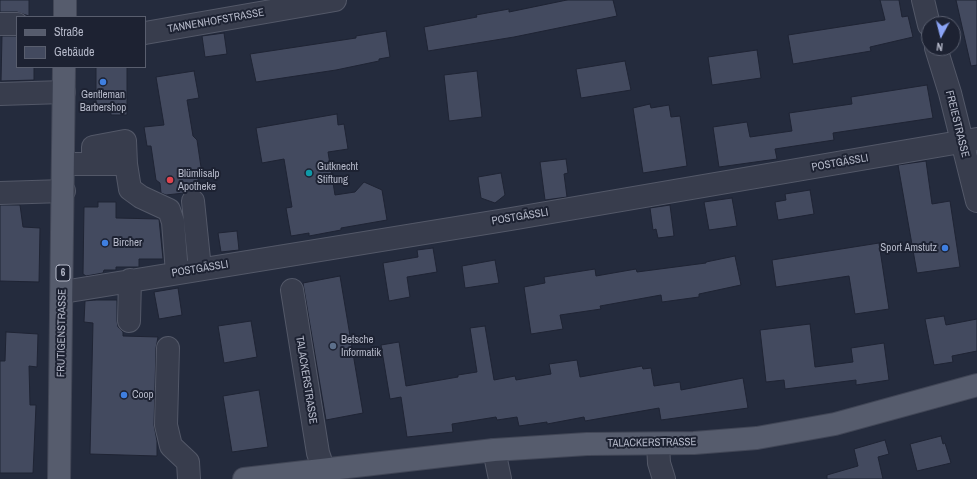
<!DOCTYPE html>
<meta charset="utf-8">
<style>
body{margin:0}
#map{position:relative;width:977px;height:479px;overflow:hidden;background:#242b3d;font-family:"Archivo Narrow",sans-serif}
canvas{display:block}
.legend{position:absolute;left:16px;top:16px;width:130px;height:52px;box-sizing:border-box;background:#1d2232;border:1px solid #595e6e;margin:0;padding:5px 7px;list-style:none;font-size:12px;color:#b4b8c8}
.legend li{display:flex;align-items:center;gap:8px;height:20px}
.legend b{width:20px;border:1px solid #595e6e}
.north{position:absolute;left:921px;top:16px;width:40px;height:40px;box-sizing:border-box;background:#1d2232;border:1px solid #595e6e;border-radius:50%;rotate:187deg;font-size:11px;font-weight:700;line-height:16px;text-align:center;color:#b4b8c8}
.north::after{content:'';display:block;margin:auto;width:14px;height:18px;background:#8ba4f6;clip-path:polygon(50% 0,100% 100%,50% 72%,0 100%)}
</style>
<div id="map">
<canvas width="977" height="479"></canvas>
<ul class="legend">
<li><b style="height:5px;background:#565c6d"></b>Straße</li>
<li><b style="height:11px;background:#434a5f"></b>Gebäude</li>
</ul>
<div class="north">N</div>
</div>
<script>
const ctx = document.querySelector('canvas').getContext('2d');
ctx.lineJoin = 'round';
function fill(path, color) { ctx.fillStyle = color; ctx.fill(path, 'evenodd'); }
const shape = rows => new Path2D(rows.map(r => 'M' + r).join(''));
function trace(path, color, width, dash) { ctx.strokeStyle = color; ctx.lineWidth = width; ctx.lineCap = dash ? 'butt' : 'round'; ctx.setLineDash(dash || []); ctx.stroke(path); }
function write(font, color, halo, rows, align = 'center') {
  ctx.font = font + ' "Archivo Narrow",sans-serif'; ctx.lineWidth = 4; ctx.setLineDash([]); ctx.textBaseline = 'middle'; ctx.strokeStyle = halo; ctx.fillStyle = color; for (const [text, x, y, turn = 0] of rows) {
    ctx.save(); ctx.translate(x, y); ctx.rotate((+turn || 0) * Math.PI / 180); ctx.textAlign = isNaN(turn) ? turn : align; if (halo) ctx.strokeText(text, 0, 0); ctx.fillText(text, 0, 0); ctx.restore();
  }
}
const building = shape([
 [0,0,29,0,29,16,17,12,0,12,0,0],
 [567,0,613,0,617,16,514,37,428,51,424,27,477,17,476,15,509,9,509,12,567,0],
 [880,0,899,0,902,17,908,16,913,37,870,47,871,51,793,64,788,35,885,20,880,0],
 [956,0,977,0,977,65,971,66,956,0],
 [386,31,390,57,379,59,379,61,336,70,256,82,250,54,356,38,356,36,386,31],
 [224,33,227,54,205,57,202,36,224,33],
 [2,36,17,36,17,67,34,67,34,80,1,81,2,36],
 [757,50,761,78,712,85,708,57,757,50],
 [625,61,631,90,581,98,576,69,625,61],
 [96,67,127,67,127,115,111,115,111,106,96,105,96,67],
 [194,71,199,98,187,100,193,136,197,140,202,174,198,179,199,190,191,189,184,193,166,195,161,193,160,183,156,180,151,146,147,146,144,127,164,125,156,77,194,71],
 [477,71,482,117,449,121,444,75,477,71],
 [927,85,933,118,833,133,834,140,775,149,777,159,719,167,713,127,747,122,750,137,792,131,789,113,852,104,851,97,927,85],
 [650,104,651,108,669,105,671,117,680,116,687,166,643,173,633,108,650,104],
 [337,114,338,125,344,124,348,149,328,152,335,195,355,192,364,182,382,190,387,220,341,228,341,230,309,236,309,233,291,236,286,208,292,207,284,159,262,163,256,128,337,114],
 [566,159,568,173,564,174,567,197,545,200,540,162,566,159],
 [926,161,932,204,950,201,960,267,917,273,898,165,926,161],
 [501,173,505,195,495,203,481,198,478,177,501,173],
 [810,190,814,214,778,220,775,202,786,200,785,194,810,190],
 [732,198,737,226,709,230,704,202,732,198],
 [98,202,116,202,116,218,159,219,163,259,139,259,139,267,116,267,116,270,104,270,103,273,86,276,83,274,84,207,98,207,98,202],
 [0,205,20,205,23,227,40,228,39,282,0,281,0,205],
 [670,205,674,236,658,238,656,229,653,230,650,208,670,205],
 [237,231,239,250,221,252,218,233,237,231],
 [879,243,889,309,855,314,849,276,776,287,772,260,879,243],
 [433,248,437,272,407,277,410,297,389,301,383,263,418,257,417,250,433,248],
 [735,256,741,285,699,294,699,297,662,302,661,295,600,306,601,309,560,315,563,329,531,334,524,287,545,283,544,277,595,269,596,276,636,269,637,272,706,263,706,262,735,256],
 [495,260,499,283,465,288,462,266,495,260],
 [340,276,363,413,326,420,303,283,340,276],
 [178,288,182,315,159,319,154,292,178,288],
 [95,300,117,300,117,321,118,327,123,332,123,336,158,337,156,348,154,425,157,441,157,456,90,454,93,323,84,322,85,301,95,300],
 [944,316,946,325,977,319,977,351,952,356,953,362,934,365,925,319,944,316],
 [251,321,257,357,224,363,218,326,251,321],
 [810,324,815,367,853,362,851,348,884,343,889,380,856,385,856,380,785,389,784,380,766,382,760,330,810,324],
 [485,326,494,380,515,376,516,380,551,374,549,364,577,360,580,377,642,366,643,369,651,368,654,386,680,382,681,390,743,378,748,408,661,420,659,408,585,421,584,417,547,424,547,422,519,426,517,417,497,420,496,417,452,424,453,432,407,437,401,397,390,399,381,345,399,342,406,386,458,377,458,375,477,372,470,328,485,326],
 [6,332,38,334,37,367,29,366,30,405,36,405,33,473,0,473,0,361,5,361,6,332],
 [259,390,268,447,232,452,223,396,259,390],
 [941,436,943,444,945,443,951,463,917,471,910,444,941,436],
 [885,440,889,454,878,457,883,479,827,479,827,475,858,466,854,449,885,440]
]);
const minor = shape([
 [923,0,929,25],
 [0,24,17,24],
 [145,33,335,0],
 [936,48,950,93,977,201],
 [0,94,64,92],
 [64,164,126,164,130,189,141,197,169,210,173,222,177,273],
 [93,164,93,147,125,141,126,164],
 [0,193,64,191],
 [193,201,200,269],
 [292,290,318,453,327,479],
 [63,292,511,219,977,139],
 [129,321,130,280],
 [168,348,166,425,171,446,188,462,189,479],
 [658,444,659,463,664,479],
 [494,450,500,479]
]);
const major = shape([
 [65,17,65,0],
 [59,479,64,67],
 [244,479,494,450,587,444,694,443,757,438,835,424,977,385]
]);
const markers = [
 [103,82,4,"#3f7fe0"],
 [309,173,4,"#0f9aa8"],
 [170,180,4,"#e0444e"],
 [105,243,4,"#3f7fe0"],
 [945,248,4,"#3f7fe0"],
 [333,346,4,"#5c6f8a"],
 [124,395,4,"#3f7fe0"]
];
const shields = [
 [63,273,14]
];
const shieldNames = [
 ["6",63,273]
];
const streetNames = [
 ["TANNENHOFSTRASSE",216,21,-10],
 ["FREIESTRASSE",957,124,76],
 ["POSTGÄSSLI",840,163,-10],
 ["POSTGÄSSLI",520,217,-9],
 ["POSTGÄSSLI",200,269,-9],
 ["FRUTIGENSTRASSE",62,333,-89],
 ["TALACKERSTRASSE",306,380,81],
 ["TALACKERSTRASSE",652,443,-1]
];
const poiNames = [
 ["Gentleman",103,95,"center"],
 ["Barbershop",103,108,"center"],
 ["Gutknecht",317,167],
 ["Stiftung",317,180],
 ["Blümlisalp",178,174],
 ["Apotheke",178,187],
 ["Bircher",113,243],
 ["Sport Amstutz",937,248,"right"],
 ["Betsche",341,340],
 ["Informatik",341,353],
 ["Coop",132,395]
];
fill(building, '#434a5f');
trace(building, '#1f2434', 1);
trace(minor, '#535868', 24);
trace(major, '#414656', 24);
trace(minor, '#383d4d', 22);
trace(major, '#565c6d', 22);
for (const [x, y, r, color] of markers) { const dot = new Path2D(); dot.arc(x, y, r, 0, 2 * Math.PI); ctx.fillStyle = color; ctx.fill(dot); trace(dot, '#1d2232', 1.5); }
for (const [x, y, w] of shields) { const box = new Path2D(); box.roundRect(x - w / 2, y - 8, w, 16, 3); ctx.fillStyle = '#1d2232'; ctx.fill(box); trace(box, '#b4b8c8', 1); }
write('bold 10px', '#b4b8c8', null, shieldNames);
write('11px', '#b4b8c8', '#1d2232', streetNames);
write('11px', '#b4b8c8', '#1d2232', poiNames, 'left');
</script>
